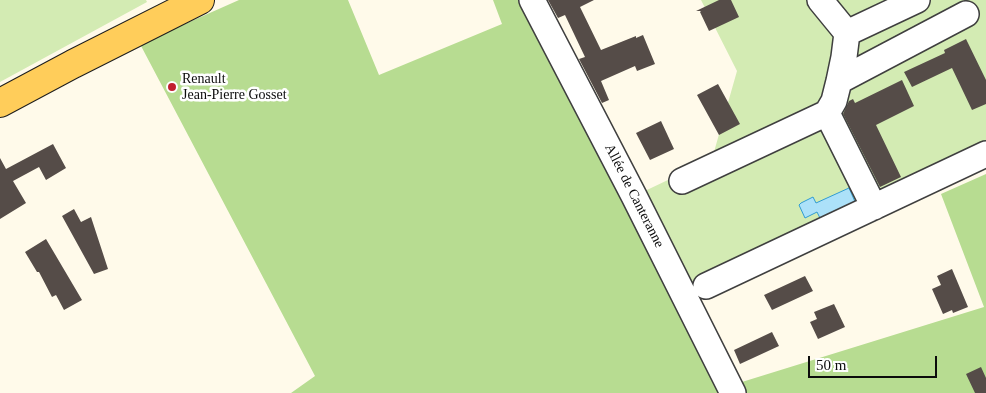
<!DOCTYPE html>
<meta charset="utf-8">
<style>
body{margin:0}
#map{position:relative;width:986px;height:393px;overflow:hidden;background:#fffaea;font-family:Georgia,serif}
canvas{display:block}
.scale{position:absolute;left:808px;top:356px;width:129px;height:22px;box-sizing:border-box;border:2px solid #0c0c0c;border-top:0;padding-left:6px;font-size:15px;line-height:18px;white-space:nowrap;color:#0c0c0c;-webkit-text-stroke:4px #fff;paint-order:stroke}
</style>
<div id="map">
<canvas width="986" height="393"></canvas>
<div class="scale">50 m</div>
</div>
<script>
const ctx = document.querySelector('canvas').getContext('2d');
ctx.lineJoin = 'round';
function fill(path, color) { ctx.fillStyle = color; ctx.fill(path, 'evenodd'); }
const shape = rows => new Path2D(rows.map(r => 'M' + r).join(''));
function trace(path, color, width, dash) { ctx.strokeStyle = color; ctx.lineWidth = width; ctx.lineCap = dash ? 'butt' : 'round'; ctx.setLineDash(dash || []); ctx.stroke(path); }
function write(font, color, halo, rows, align = 'center') {
  ctx.font = font + ' Georgia,serif'; ctx.lineWidth = 5; ctx.setLineDash([]); ctx.textBaseline = 'middle'; ctx.strokeStyle = halo; ctx.fillStyle = color; for (const [text, x, y, turn = 0] of rows) {
    ctx.save(); ctx.translate(x, y); ctx.rotate((+turn || 0) * Math.PI / 180); ctx.textAlign = isNaN(turn) ? turn : align; if (halo) ctx.strokeText(text, 0, 0); ctx.fillText(text, 0, 0); ctx.restore();
  }
}
const green = shape([
 [0,0,146,0,147,2,0,82],
 [701,0,986,0,986,165,659,318,607,209,712,159,737,71]
]);
const forest = shape([
 [239,0,348,0,379,75,502,24,493,0,528,0,729,386,984,307,941,194,986,174,986,393,291,393,315,376,140,44]
]);
const water = shape([
 [849,188,856,204,821,220,817,212,805,218,799,205,801,203,813,197,816,203,849,188]
]);
const building = shape([
 [548,0,594,0,580,7,601,50,636,36,636,38,643,35,655,64,637,71,635,66,601,81,609,100,602,103,579,59,585,57,565,15,558,18],
 [719,0,731,0,739,17,709,31,700,12,701,11,696,11],
 [966,39,986,80,986,104,972,110,952,68,912,87,904,72,945,53,944,50],
 [902,80,914,106,876,125,901,177,880,187,843,114,849,101,853,99,855,103],
 [718,84,740,124,719,135,697,95],
 [661,121,674,149,650,160,636,133],
 [53,144,66,168,46,180,39,167,13,181,26,203,0,219,0,158,6,169],
 [74,209,81,222,91,217,108,269,94,274,62,216],
 [46,239,82,300,64,310,56,295,52,297,39,272,37,272,25,252],
 [952,269,968,307,953,313,952,310,943,314,932,289,941,285,937,276],
 [805,276,813,291,772,310,764,295],
 [834,304,845,327,818,339,810,322,817,319,814,312],
 [772,332,779,346,740,364,734,350],
 [981,367,986,378,986,393,975,393,966,374]
]);
const minor = shape([
 [532,0,634,196,733,393],
 [847,33,917,0],
 [839,81,966,14],
 [827,113,874,207],
 [682,181,827,113,834,101,839,81,844,57,847,33,820,0],
 [706,286,986,154]
]);
const major = shape([
 [0,103,73,64,200,0]
]);
const markers = [
 [172,87,5,"#c11e2f"]
];
const poiNames = [
 ["Renault",182,79],
 ["Jean-Pierre Gosset",182,95]
];
const streetNames = [
 ["Allée de Canteranne",634,196,63]
];
fill(green, '#d3ebb3');
fill(forest, '#b7dc91');
fill(water, '#ace1f9');
trace(water, '#309cd3', 1);
fill(building, '#554c48');
trace(minor, '#3f3f3f', 28);
trace(major, '#1d1d1d', 30);
trace(minor, '#fff', 25);
trace(major, '#ffcd5a', 28);
for (const [x, y, r, color] of markers) { const dot = new Path2D(); dot.arc(x, y, r, 0, 2 * Math.PI); ctx.fillStyle = color; ctx.fill(dot); trace(dot, '#fff', 2); }
write('14px', '#0c0c0c', '#fff', poiNames, 'left');
write('14px', '#0c0c0c', '#fff', streetNames);
</script>
